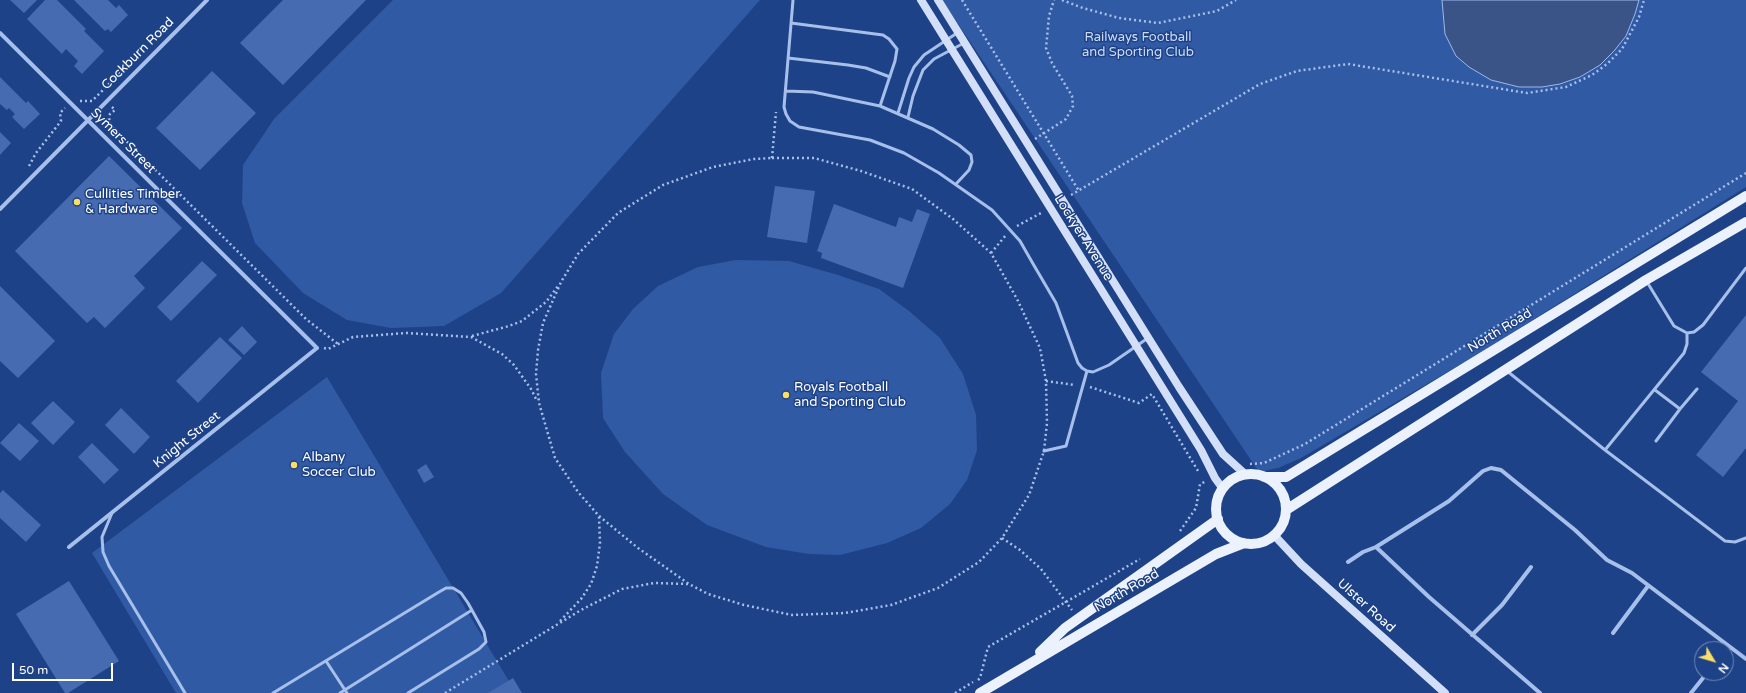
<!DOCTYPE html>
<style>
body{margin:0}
#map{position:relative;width:1746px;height:693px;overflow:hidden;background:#1e4287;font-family:"Varela Round",sans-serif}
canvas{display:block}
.north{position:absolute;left:1694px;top:641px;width:40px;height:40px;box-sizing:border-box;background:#1e4287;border:1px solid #788eb7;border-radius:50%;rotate:128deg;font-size:11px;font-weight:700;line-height:16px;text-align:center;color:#fff}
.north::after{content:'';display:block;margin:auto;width:14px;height:18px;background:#fade66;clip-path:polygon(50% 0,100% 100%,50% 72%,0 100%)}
.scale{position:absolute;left:12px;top:663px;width:101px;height:18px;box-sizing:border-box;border:2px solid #fff;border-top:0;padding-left:5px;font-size:12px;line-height:14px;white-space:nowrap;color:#fff;-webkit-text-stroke:3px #1e4287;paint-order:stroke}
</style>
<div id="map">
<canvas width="1746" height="693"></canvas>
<div class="north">N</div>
<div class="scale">50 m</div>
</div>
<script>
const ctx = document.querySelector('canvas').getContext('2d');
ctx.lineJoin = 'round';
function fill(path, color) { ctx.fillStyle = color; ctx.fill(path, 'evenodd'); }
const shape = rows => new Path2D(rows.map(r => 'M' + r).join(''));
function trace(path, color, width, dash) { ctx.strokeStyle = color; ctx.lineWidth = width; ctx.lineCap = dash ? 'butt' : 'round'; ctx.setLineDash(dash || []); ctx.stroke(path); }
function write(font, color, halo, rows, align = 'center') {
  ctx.font = font + ' "Varela Round",sans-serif'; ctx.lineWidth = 3; ctx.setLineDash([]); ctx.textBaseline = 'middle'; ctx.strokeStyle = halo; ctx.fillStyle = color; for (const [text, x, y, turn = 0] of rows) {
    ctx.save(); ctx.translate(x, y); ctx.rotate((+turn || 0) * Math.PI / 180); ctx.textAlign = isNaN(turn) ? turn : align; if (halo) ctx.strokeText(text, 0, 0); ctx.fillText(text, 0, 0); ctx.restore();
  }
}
const green = shape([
 [393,0,760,0,501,293,444,326,391,328,347,320,303,293,255,243,242,203,243,165,274,119],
 [942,0,1746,0,1746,187,1478,354,1301,458,1278,468,1259,472],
 [736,260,789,261,838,275,879,289,909,311,940,338,963,374,976,415,977,450,967,480,950,504,921,528,887,543,840,555,809,554,766,547,707,525,663,494,625,452,603,418,601,373,614,334,633,309,658,286,698,267],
 [327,377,516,693,176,693,92,553]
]);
const water = shape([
 [1442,0,1639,0,1635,14,1626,36,1614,51,1600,65,1580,77,1560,84,1542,87,1519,87,1491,80,1469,67,1456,56,1445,34,1442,0]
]);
const building = shape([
 [10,0,37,0,24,13],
 [45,0,57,0,86,29,84,31,104,51,82,74,74,66,78,61,66,49,62,54,27,19],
 [74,0,108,0,116,8,119,5,128,15,111,32,108,29,105,31],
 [283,0,366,0,283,85,240,43],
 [212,71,256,113,200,170,156,128],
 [0,77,26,103,28,101,40,114,24,129,12,117,15,114,9,108,7,110,0,104],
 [0,132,11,143,0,155],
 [109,156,182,228,134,276,145,288,105,328,94,317,87,323,15,251],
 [775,186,815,191,807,243,767,237],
 [834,204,896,227,899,217,912,222,917,209,930,214,903,288,821,258,822,253,817,251],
 [202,261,217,275,171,321,157,307],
 [0,286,55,341,18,378,0,361],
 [1746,315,1746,448,1723,477,1696,455,1738,401,1701,372],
 [242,326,257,342,244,355,228,340],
 [220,337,242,358,198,403,176,381],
 [53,401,75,422,53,445,31,423],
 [121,408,150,437,134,454,105,425],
 [19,423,39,441,20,461,0,443],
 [92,443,119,470,104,484,78,457],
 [426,464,434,477,424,483,417,470],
 [3,490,41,525,26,542,0,518,0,493],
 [69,581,119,661,68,693,65,693,16,614],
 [513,678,522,693,488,693]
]);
const path = shape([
 [962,0,1079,191],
 [1062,0,1083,8,1119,18,1158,23,1217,11,1236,0],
 [80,101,92,101,122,71],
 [112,107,115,110,110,114,109,118,110,123,113,128,306,319,338,344],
 [1035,139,1066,119,1073,106,1072,96,1052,63,1046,48,1049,16,1054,0],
 [772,158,814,158,861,171,912,189,953,219,991,253,1017,299,1040,348,1046,381,1047,423,1044,451,1029,495,1002,538,979,562,938,588,891,605,845,613,792,615,744,605,708,594,689,584,638,548,599,516,578,492,555,458,539,403,536,374,538,350,543,323,561,282,578,254,618,213,663,185,713,167,754,159,772,158],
 [772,158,776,112],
 [29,166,36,153,61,121,60,113,65,108],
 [1071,195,1260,84,1297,71,1348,64,1527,93,1566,87,1592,75,1607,64,1622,49,1639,17,1644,0],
 [1017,226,1043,212],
 [991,253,1006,235],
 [472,336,509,326,522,321,546,302,558,286],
 [324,348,328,349,353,337,406,333,471,337,502,354,514,365,531,389,537,401],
 [1046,381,1075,385],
 [1090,387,1139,403,1152,394,1198,471],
 [1250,464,1264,463,1305,444,1746,173],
 [1180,531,1196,508,1200,484,1207,481],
 [1002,538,1020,550,1041,569,1072,610],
 [560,621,581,599,591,584,597,566,600,543,599,516],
 [978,680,980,678,988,647,1140,559],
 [445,693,581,610,622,589,654,583,688,584],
 [955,693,973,682]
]);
const service = shape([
 [793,0,784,107,786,114,790,121,799,127,870,140,904,153,939,173,992,210,1020,241,1032,262,1056,303,1078,363,1082,368,1087,371,1093,372,1109,365,1148,338],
 [791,23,883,35,889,39,897,49,895,61,880,106],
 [788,58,848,65,866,68,890,77],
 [786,91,813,92,880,106,933,129,959,145,971,155,972,162,969,170,956,184],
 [898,113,909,78,914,67,924,55,957,33],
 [908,117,913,96,923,70,934,59,964,43],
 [1647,282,1674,326,1687,333,1694,332,1703,325,1746,268],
 [1507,371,1605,450,1725,541,1735,542,1746,538],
 [1655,390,1680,409,1656,441],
 [1680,409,1697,389],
 [1605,450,1684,353,1687,344,1687,333],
 [1044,451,1066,446,1087,371],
 [112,513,102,537,103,552,109,566,185,693],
 [326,661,347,693],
 [273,693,439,592,446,588,453,588,461,593,468,603,484,632,486,642,479,649,408,693],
 [340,693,472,610]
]);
const minor = shape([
 [0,33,317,348,69,547],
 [0,209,207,0],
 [1376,547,1429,597,1540,693],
 [1348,562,1363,552,1376,547,1449,501,1483,471,1491,468,1501,470,1575,530,1607,560,1632,573,1746,659],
 [1613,633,1648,586],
 [1472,635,1502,605,1531,567],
 [1691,693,1707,673]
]);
const secondary = shape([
 [921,0,1201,450,1215,478,1223,489],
 [938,0,1179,387,1223,454,1246,475],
 [1274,535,1301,564,1445,693]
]);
const primary = shape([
 '1216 509a35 35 0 1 1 70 0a35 35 0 1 1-70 0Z',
 [1264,477,1286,477,1746,196],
 [1286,510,1646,280,1746,222],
 [1040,652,1065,628,1218,519],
 [980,693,1216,554,1244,543]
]);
const markers = [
 [77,202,4,"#fade66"],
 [786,395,4,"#fade66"],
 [294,465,4,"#fade66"]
];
const parkNames = [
 ["Railways Football",1138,38],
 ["and Sporting Club",1138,53]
];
const streetNames = [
 ["Cockburn Road",138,54,-45],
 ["Symers Street",123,141,45],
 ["Lockyer Avenue",1083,238,58],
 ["North Road",1500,331,-31],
 ["Knight Street",187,440,-39],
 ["North Road",1127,591,-30],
 ["Ulster Road",1366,606,42]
];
const poiNames = [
 ["Cullities Timber",85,195],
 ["& Hardware",85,210],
 ["Royals Football",794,388],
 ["and Sporting Club",794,403],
 ["Albany",302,458],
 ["Soccer Club",302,473]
];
fill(green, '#315aa5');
fill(water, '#3a5488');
trace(water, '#9bb9ed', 1);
fill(building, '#466bb0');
trace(path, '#a7bfeb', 2.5, [2, 3]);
trace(service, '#a7bfeb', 3);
trace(minor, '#a7bfeb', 4);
trace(secondary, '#d3dff8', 8);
trace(primary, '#ecf1fe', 10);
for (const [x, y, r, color] of markers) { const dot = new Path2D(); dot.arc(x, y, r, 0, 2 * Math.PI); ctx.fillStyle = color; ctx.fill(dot); trace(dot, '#1e4287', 1.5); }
write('13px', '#ccdcf8', '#1e4287', parkNames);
write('13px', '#fff', '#1e4287', streetNames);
write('13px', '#fff', '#1e4287', poiNames, 'left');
</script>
